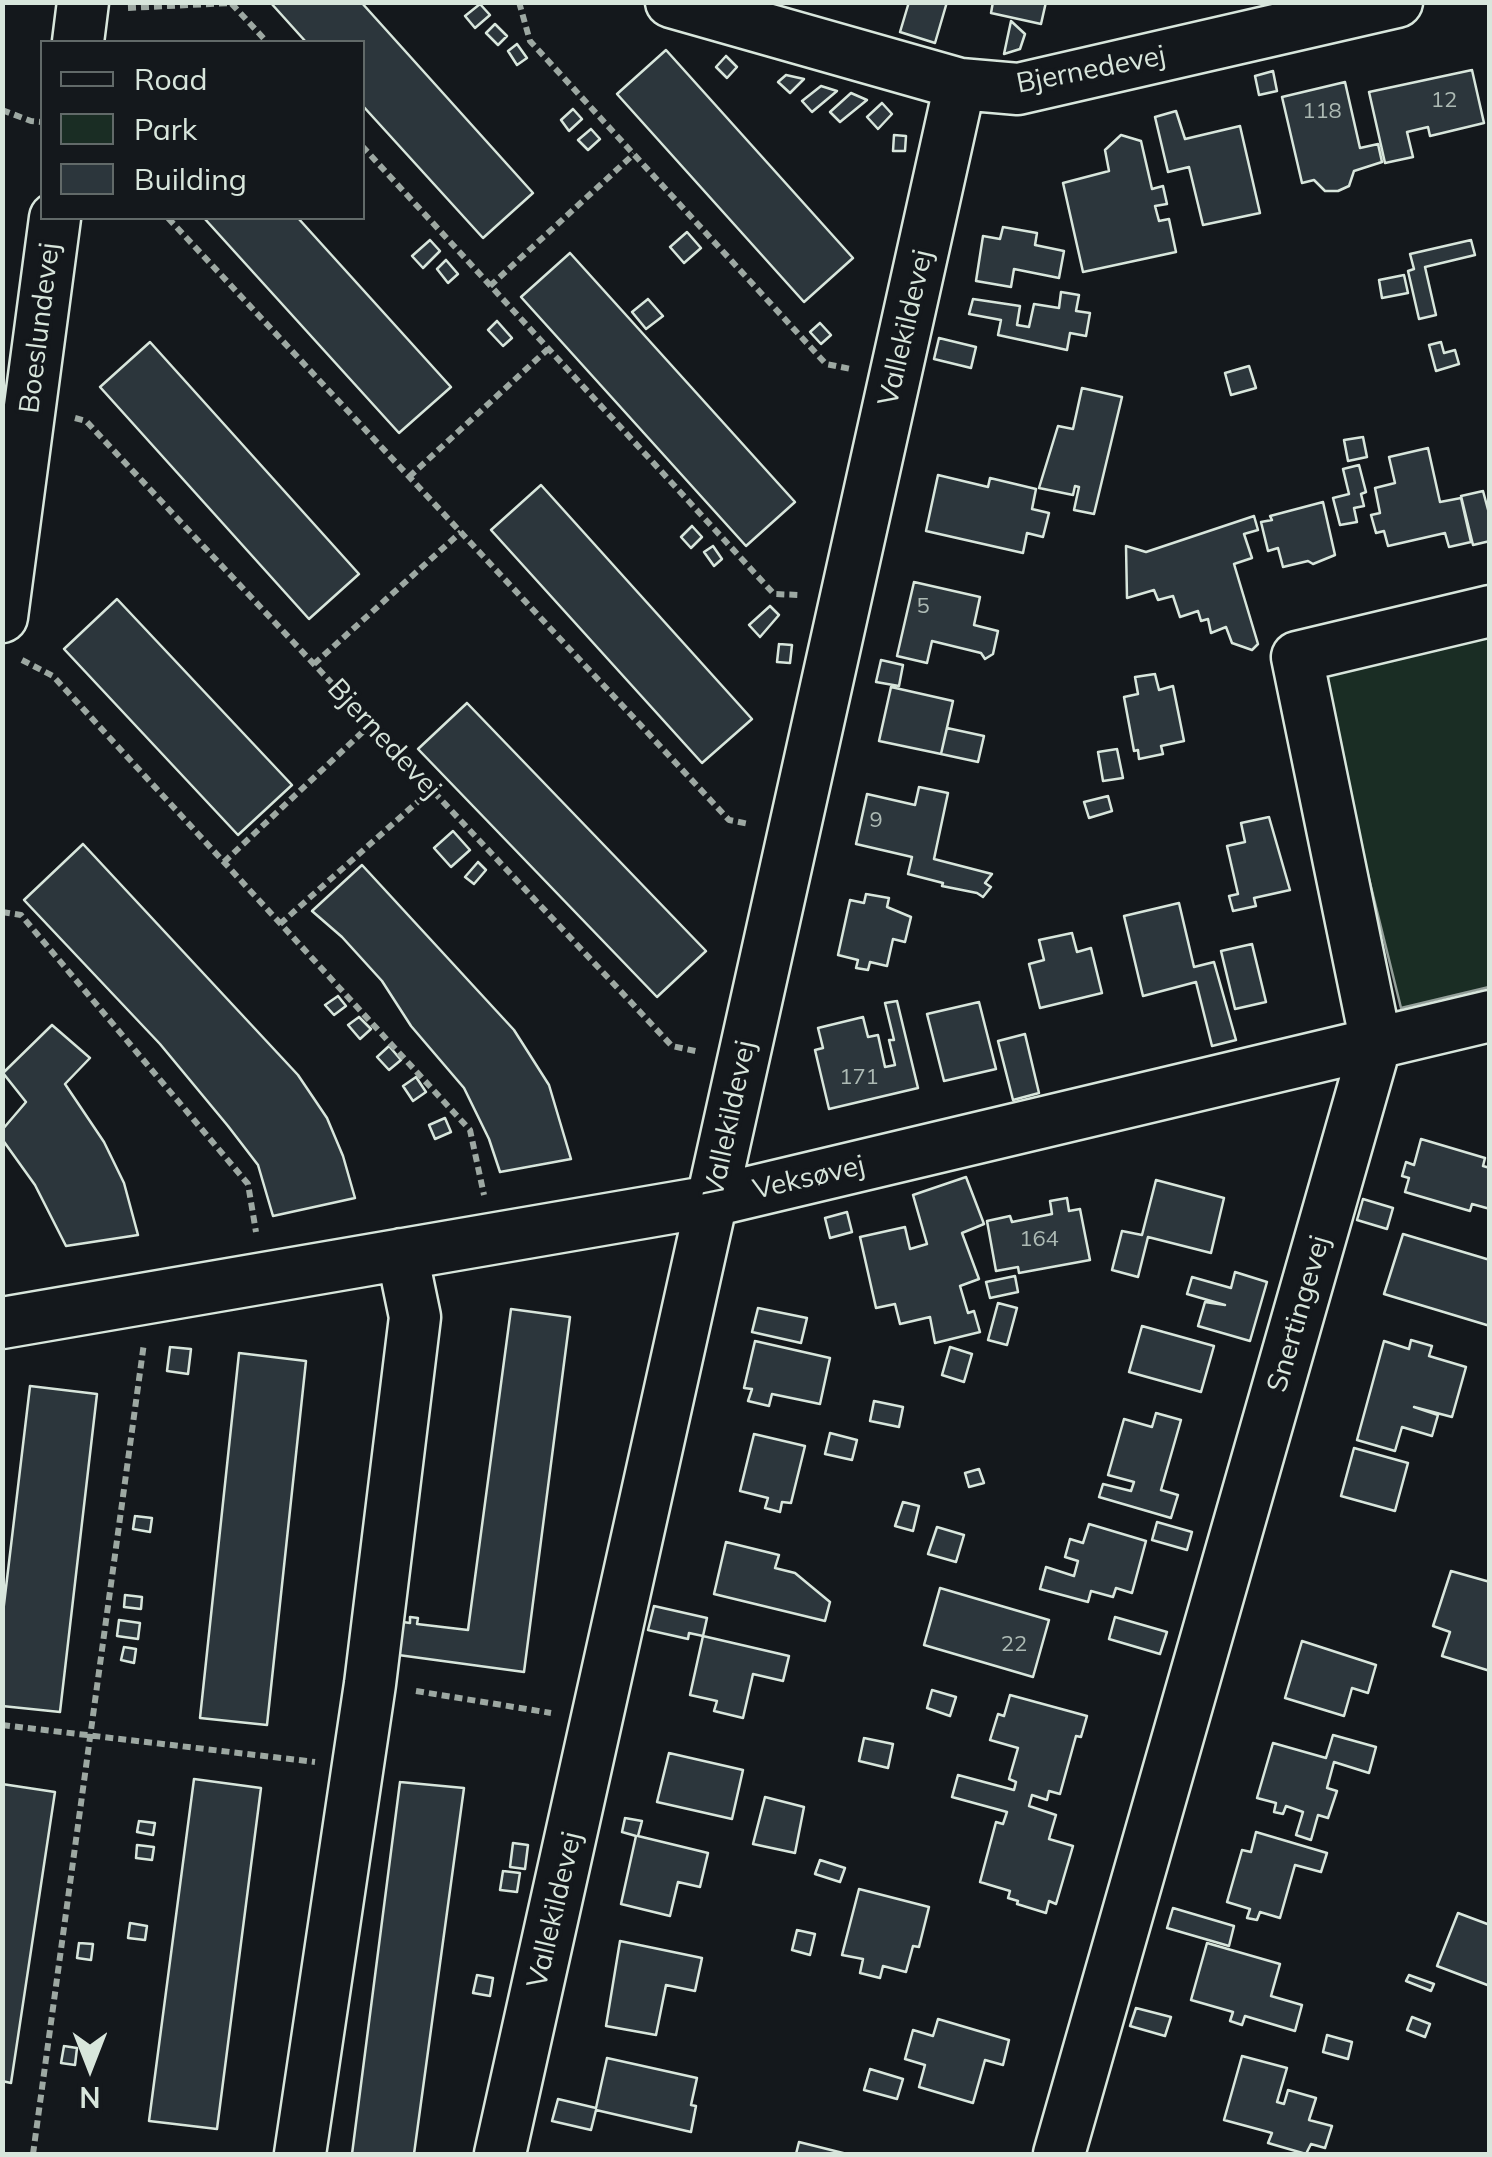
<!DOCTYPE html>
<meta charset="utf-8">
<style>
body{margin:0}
#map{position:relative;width:1492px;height:2157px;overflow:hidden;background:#14181c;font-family:Mulish,sans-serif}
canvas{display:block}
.frame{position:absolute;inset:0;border:5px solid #d8e6dc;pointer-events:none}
.legend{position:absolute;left:40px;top:40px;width:325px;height:180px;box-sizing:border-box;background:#14181c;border:2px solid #626a69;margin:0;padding:12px 18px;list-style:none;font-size:30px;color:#d8e6dc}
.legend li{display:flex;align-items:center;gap:20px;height:50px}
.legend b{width:50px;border:2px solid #626a69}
.north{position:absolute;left:40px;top:2017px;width:100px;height:100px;-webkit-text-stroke:8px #14181c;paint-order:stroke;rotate:180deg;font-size:28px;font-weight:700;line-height:40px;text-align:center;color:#d8e6dc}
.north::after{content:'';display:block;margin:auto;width:35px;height:45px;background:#d8e6dc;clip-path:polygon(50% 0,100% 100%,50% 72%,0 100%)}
</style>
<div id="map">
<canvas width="1492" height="2157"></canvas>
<div class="frame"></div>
<ul class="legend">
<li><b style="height:12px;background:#14181c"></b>Road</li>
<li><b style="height:28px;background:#1a2d24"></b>Park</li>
<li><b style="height:28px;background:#2c363c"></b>Building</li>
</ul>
<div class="north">N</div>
</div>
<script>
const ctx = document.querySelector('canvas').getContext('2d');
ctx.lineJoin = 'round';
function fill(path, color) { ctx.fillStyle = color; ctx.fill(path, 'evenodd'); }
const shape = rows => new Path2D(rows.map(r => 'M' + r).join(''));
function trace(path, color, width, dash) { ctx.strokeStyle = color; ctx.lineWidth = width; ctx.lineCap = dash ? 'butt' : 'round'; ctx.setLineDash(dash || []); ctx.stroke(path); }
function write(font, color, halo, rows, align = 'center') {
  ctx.font = font + ' Mulish,sans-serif'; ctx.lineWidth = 8; ctx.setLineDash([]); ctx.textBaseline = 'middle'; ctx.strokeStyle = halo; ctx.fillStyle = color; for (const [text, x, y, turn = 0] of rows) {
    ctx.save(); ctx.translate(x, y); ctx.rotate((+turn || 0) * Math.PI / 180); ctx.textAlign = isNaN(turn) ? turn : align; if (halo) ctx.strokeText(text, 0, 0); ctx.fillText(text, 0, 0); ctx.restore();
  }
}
const green = shape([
 [1489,629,1489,987,1401,1008,1317,669,1489,629]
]);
const building = shape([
 [270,2,361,2,533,193,483,238,362,105,362,42,306,42,270,2],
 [909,2,947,2,935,43,900,32,909,2],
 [993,2,1046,2,1041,24,991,13,993,2],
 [480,4,490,15,475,28,465,16,480,4],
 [1011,21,1025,34,1020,49,1004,54,1011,21],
 [495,24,507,36,498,45,486,33,495,24],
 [517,44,527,58,517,65,508,51,517,44],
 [666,50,853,258,804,302,617,94,666,50],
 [726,56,737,67,727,78,716,67,726,56],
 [1472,70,1484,123,1430,136,1428,127,1407,132,1413,157,1385,163,1369,92,1472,70],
 [1273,71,1277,91,1259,95,1255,76,1273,71],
 [786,75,804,79,790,93,778,82,786,75],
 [1345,82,1360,148,1378,144,1382,162,1354,171,1349,186,1338,191,1325,191,1314,180,1302,183,1282,97,1345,82],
 [821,86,837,91,812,112,802,101,821,86],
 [851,93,867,100,840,122,830,112,851,93],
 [882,103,892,114,878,129,867,117,882,103],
 [573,109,582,119,569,131,561,120,573,109],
 [1176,111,1185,139,1240,126,1260,213,1203,225,1189,167,1168,172,1155,117,1176,111],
 [591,129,600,139,588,150,578,140,591,129],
 [894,135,906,136,905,151,893,151,894,135],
 [1121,135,1141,141,1152,189,1163,186,1167,204,1155,206,1159,221,1169,219,1176,252,1083,272,1063,183,1109,171,1105,150,1121,135],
 [204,218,298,218,451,387,399,433,204,218],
 [1003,227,1037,233,1035,245,1064,251,1059,278,1014,269,1011,287,976,281,983,236,1000,239,1003,227],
 [687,232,701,248,684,263,670,247,687,232],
 [430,240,440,251,423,268,412,256,430,240],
 [1471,240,1475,255,1425,267,1436,315,1419,319,1408,271,1414,269,1410,254,1471,240],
 [570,253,795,502,746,546,521,297,570,253],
 [446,260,458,274,448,283,437,269,446,260],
 [1404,275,1408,293,1382,298,1379,280,1404,275],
 [1061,292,1079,295,1076,311,1090,313,1086,336,1070,333,1067,350,998,335,1001,320,969,314,973,299,1020,306,1017,325,1029,327,1034,304,1059,308,1061,292],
 [648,299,663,316,646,329,632,312,648,299],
 [497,321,512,338,503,346,488,330,497,321],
 [820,323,831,335,821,344,810,332,820,323],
 [939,338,976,347,971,368,934,359,939,338],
 [150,342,359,574,309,619,100,387,150,342],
 [1441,342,1444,353,1455,350,1459,364,1436,371,1429,345,1441,342],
 [1249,366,1256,388,1231,395,1225,373,1249,366],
 [1082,388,1122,397,1094,514,1074,510,1079,487,1075,486,1073,495,1039,488,1058,426,1073,429,1082,388],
 [1363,437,1367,457,1348,461,1344,440,1363,437],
 [1428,448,1440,502,1461,498,1471,542,1449,547,1445,533,1388,546,1384,531,1376,533,1371,515,1380,513,1375,488,1395,483,1389,457,1428,448],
 [1359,465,1366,492,1361,494,1364,506,1354,508,1357,522,1340,525,1333,498,1349,494,1343,469,1359,465],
 [938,475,988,487,990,478,1036,489,1032,509,1049,513,1043,537,1027,533,1023,553,926,531,938,475],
 [541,485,752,719,702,763,491,530,541,485],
 [1483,491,1490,517,1490,541,1473,545,1461,496,1483,491],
 [1323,502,1335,555,1313,564,1308,561,1283,567,1278,548,1268,551,1261,522,1272,520,1270,516,1323,502],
 [1254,516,1258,530,1244,534,1252,558,1234,564,1258,644,1252,650,1232,643,1226,627,1211,633,1208,619,1201,621,1198,611,1180,617,1173,596,1158,600,1154,590,1127,598,1126,546,1146,552,1254,516],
 [692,526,702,537,691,548,681,537,692,526],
 [713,546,722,559,714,566,704,552,713,546],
 [914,582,980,597,974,625,998,631,993,654,985,659,981,653,932,641,927,663,897,656,914,582],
 [117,599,292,785,238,835,64,649,117,599],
 [770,606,779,615,760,637,749,625,770,606],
 [779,644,792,645,790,663,777,662,779,644],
 [881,660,903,665,899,686,876,682,881,660],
 [1155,674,1159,690,1173,686,1184,741,1161,746,1163,754,1139,759,1138,750,1134,751,1124,697,1138,694,1135,677,1155,674],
 [891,687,953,701,941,754,879,741,891,687],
 [467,703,706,951,657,997,418,749,467,703],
 [947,728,984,736,978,762,941,754,947,728],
 [1117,749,1123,778,1103,781,1098,752,1117,749],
 [919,787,948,793,934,859,992,874,985,883,991,887,983,897,977,893,942,886,943,883,908,874,912,857,856,844,867,794,915,805,919,787],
 [1108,796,1112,811,1089,818,1084,802,1108,796],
 [1269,817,1290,890,1254,898,1256,906,1233,911,1229,896,1238,894,1227,846,1245,842,1241,823,1269,817],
 [453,831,470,850,451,867,434,848,453,831],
 [83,844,298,1075,327,1118,343,1156,355,1198,273,1216,258,1165,228,1126,160,1044,24,900,83,844],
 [478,862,486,870,474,884,465,877,478,862],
 [362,865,514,1030,549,1085,571,1159,500,1172,489,1139,464,1088,411,1026,382,981,342,937,312,911,362,865],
 [866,894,889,898,887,907,911,917,905,942,893,939,887,966,870,962,868,970,856,968,858,960,838,955,850,900,864,903,866,894],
 [1179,903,1194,967,1214,962,1236,1040,1212,1046,1196,982,1143,996,1124,916,1179,903],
 [1072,933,1077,952,1091,948,1102,993,1040,1008,1029,964,1044,960,1039,940,1072,933],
 [1252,944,1266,1002,1235,1009,1221,951,1252,944],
 [338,996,346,1006,334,1015,325,1005,338,996],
 [897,1001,918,1088,829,1109,815,1050,823,1048,818,1028,863,1017,868,1037,878,1035,885,1067,895,1065,889,1040,894,1040,885,1003,897,1001],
 [979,1002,996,1069,944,1081,927,1014,979,1002],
 [359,1017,371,1029,360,1039,348,1025,359,1017],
 [52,1025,90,1058,65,1084,104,1142,124,1183,138,1235,66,1246,35,1185,2,1139,2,1130,26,1102,3,1073,52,1025],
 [1025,1034,1039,1093,1013,1100,998,1041,1025,1034],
 [389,1046,401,1060,389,1070,377,1057,389,1046],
 [416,1077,426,1092,413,1101,403,1086,416,1077],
 [445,1118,451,1132,435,1139,429,1125,445,1118],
 [1421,1139,1485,1158,1483,1166,1490,1168,1490,1209,1472,1204,1470,1211,1405,1192,1409,1178,1402,1176,1406,1162,1414,1165,1421,1139],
 [966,1177,984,1224,962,1233,979,1279,960,1286,968,1313,974,1311,980,1332,935,1343,930,1317,900,1324,895,1304,876,1308,860,1237,905,1227,910,1249,927,1244,913,1195,966,1177],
 [1156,1180,1224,1198,1211,1253,1148,1237,1138,1277,1112,1270,1122,1231,1142,1235,1156,1180],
 [1067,1198,1069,1211,1080,1209,1090,1260,1019,1273,1018,1267,996,1271,987,1221,1010,1216,1012,1222,1052,1214,1050,1201,1067,1198],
 [1363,1199,1393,1208,1387,1229,1357,1220,1363,1199],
 [847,1212,852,1232,830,1238,825,1218,847,1212],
 [1403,1234,1490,1260,1490,1326,1384,1294,1403,1234],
 [1235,1272,1267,1282,1250,1341,1198,1326,1205,1302,1225,1305,1187,1294,1192,1277,1231,1288,1235,1272],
 [1015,1276,1018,1292,990,1298,986,1282,1015,1276],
 [998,1303,1017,1308,1007,1345,988,1340,998,1303],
 [758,1308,807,1318,801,1343,752,1332,758,1308],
 [511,1309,570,1317,524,1672,391,1654,396,1621,410,1623,410,1617,418,1618,417,1624,468,1630,511,1309],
 [1142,1326,1214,1346,1201,1392,1129,1372,1142,1326],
 [1411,1340,1432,1346,1429,1356,1466,1367,1452,1417,1414,1407,1438,1415,1432,1436,1402,1427,1395,1451,1357,1440,1384,1341,1409,1349,1411,1340],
 [755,1341,830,1358,820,1404,772,1394,769,1406,748,1401,752,1389,744,1388,755,1341],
 [170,1347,191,1349,188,1374,167,1371,170,1347],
 [950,1347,972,1354,964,1382,942,1375,950,1347],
 [239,1353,306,1361,267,1725,200,1718,239,1353],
 [30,1386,97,1394,60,1712,2,1706,2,1621,30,1386],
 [874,1401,903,1407,899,1427,870,1421,874,1401],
 [1156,1413,1181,1420,1161,1490,1178,1495,1171,1518,1099,1497,1103,1484,1131,1491,1134,1482,1108,1475,1124,1419,1152,1427,1156,1413],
 [830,1433,857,1440,852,1460,825,1454,830,1433],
 [754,1434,805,1446,791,1503,782,1502,780,1512,765,1508,768,1498,740,1491,754,1434],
 [1354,1448,1408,1463,1395,1511,1341,1496,1354,1448],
 [979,1469,984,1483,969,1487,965,1473,979,1469],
 [903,1502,919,1506,913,1531,895,1526,903,1502],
 [135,1516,152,1518,150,1532,133,1529,135,1516],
 [1157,1522,1192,1532,1187,1550,1152,1540,1157,1522],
 [1089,1524,1146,1541,1132,1593,1116,1588,1113,1597,1091,1591,1088,1602,1040,1589,1046,1567,1074,1576,1078,1561,1065,1557,1070,1539,1083,1543,1089,1524],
 [937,1527,964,1535,956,1562,928,1554,937,1527],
 [726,1542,779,1555,775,1568,795,1573,830,1602,825,1621,714,1594,726,1542],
 [1451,1571,1490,1582,1490,1671,1442,1656,1450,1632,1433,1626,1451,1571],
 [940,1588,1049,1620,1033,1677,924,1645,940,1588],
 [125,1595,142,1597,141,1609,124,1607,125,1595],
 [654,1606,707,1618,703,1636,689,1633,688,1639,648,1630,654,1606],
 [1115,1617,1167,1632,1160,1654,1109,1639,1115,1617],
 [119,1620,140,1623,138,1639,117,1636,119,1620],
 [703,1636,789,1656,783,1681,753,1674,743,1718,714,1711,717,1701,690,1695,703,1636],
 [1302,1641,1376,1665,1368,1693,1352,1688,1344,1716,1285,1698,1302,1641],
 [124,1647,136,1649,134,1663,121,1660,124,1647],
 [932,1690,956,1697,950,1716,927,1708,932,1690],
 [1010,1695,1087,1716,1081,1737,1076,1736,1060,1794,1049,1791,1047,1800,1032,1795,1029,1806,1056,1815,1049,1839,1073,1846,1056,1904,1049,1901,1046,1913,1017,1904,1018,1901,1008,1898,1010,1891,980,1882,996,1822,1003,1824,1007,1812,952,1797,958,1775,1014,1790,1016,1782,1009,1779,1018,1748,990,1740,998,1714,1004,1716,1010,1695],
 [1333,1735,1376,1747,1369,1773,1334,1762,1327,1788,1337,1791,1328,1818,1318,1815,1311,1840,1296,1835,1303,1812,1286,1806,1283,1814,1274,1812,1276,1803,1257,1798,1273,1743,1326,1758,1333,1735],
 [864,1738,893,1744,888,1768,859,1761,864,1738],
 [669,1753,743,1770,732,1819,657,1802,669,1753],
 [194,1779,261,1788,217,2129,149,2121,194,1779],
 [400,1782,464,1788,414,2154,352,2154,400,1782],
 [2,1784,55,1792,11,2083,2,2081,2,1784],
 [765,1797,804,1807,795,1853,753,1844,765,1797],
 [625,1818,642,1821,638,1836,708,1853,700,1887,678,1882,670,1916,621,1904,636,1836,622,1832,625,1818],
 [139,1821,155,1823,153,1835,137,1832,139,1821],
 [1256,1832,1327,1853,1321,1872,1295,1865,1280,1918,1260,1912,1257,1920,1247,1918,1250,1909,1227,1902,1242,1850,1251,1852,1256,1832],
 [513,1843,528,1845,525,1869,510,1867,513,1843],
 [137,1845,154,1847,152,1860,136,1858,137,1845],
 [820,1860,845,1868,840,1882,815,1874,820,1860],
 [503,1871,520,1873,517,1892,500,1890,503,1871],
 [859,1889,929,1907,919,1947,913,1946,906,1972,883,1966,880,1978,860,1973,863,1959,842,1955,859,1889],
 [1173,1908,1234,1926,1229,1946,1167,1928,1173,1908],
 [1458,1913,1490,1925,1490,1986,1437,1966,1458,1913],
 [130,1923,147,1926,145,1940,128,1938,130,1923],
 [797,1930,815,1934,810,1955,792,1950,797,1930],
 [620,1941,702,1958,695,1991,666,1985,656,2035,606,2026,620,1941],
 [79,1943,93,1944,91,1960,77,1958,79,1943],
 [1207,1943,1280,1964,1271,1996,1302,2005,1295,2031,1245,2016,1242,2025,1230,2021,1233,2012,1191,2000,1207,1943],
 [477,1975,493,1978,490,1996,473,1993,477,1975],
 [1409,1975,1434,1984,1431,1991,1406,1981,1409,1975],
 [1136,2008,1171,2017,1165,2036,1130,2026,1136,2008],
 [1412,2017,1430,2024,1425,2037,1407,2030,1412,2017],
 [938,2019,1009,2040,1003,2065,985,2060,973,2103,919,2087,925,2065,905,2059,913,2030,933,2036,938,2019],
 [1327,2035,1352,2042,1348,2059,1323,2052,1327,2035],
 [64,2046,77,2048,75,2065,61,2063,64,2046],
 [1242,2056,1287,2068,1277,2102,1284,2104,1288,2090,1316,2098,1309,2120,1332,2126,1325,2148,1311,2144,1306,2154,1268,2143,1272,2133,1224,2120,1242,2056],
 [607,2058,697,2078,691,2105,696,2106,691,2132,596,2110,591,2130,552,2121,558,2099,596,2108,607,2058],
 [870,2069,903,2079,897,2099,864,2090,870,2069],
 [799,2142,847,2154,796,2154,799,2142]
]);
const path = shape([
 [519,2,530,41,826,364,851,369],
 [128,8,231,3,267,42],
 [2,110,31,121,42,122],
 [362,146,774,594,799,595],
 [168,218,729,820,749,824],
 [490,286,634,154],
 [75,418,86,421,672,1046,700,1052],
 [409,477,548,349],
 [22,660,53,676,470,1130,484,1195],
 [314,664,461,532],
 [224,862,370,725],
 [2,912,21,915,248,1184,256,1232],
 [280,924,431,790],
 [416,1691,551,1713],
 [2,1725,315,1762],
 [33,2154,144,1343]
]);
const minor = shape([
 [671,2,960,84,1018,89,1397,2],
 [78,42,83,2],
 [2,617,55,218],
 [2,1323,712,1201,1490,1016],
 [300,2154,370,1684,415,1317,402,1254],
 [500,2154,960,84],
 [1059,2154,1376,1043,1297,657,1490,611]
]);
const numberNames = [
 ["12",1444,100],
 ["118",1322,111],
 ["5",923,606],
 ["9",876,820],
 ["171",859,1077],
 ["164",1039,1239],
 ["22",1014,1644]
];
const streetNames = [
 ["Bjernedevej",1091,70,-11],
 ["Boeslundevej",40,328,-83],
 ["Vallekildevej",906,328,-77],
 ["Bjernedevej",384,739,47],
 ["Vallekildevej",730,1119,-78],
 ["Veksøvej",809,1178,-13],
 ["Snertingevej",1299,1314,-74],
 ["Vallekildevej",555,1910,-77]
];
fill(green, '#1a2d24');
trace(green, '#939e99', 2.5);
fill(building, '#2c363c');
trace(building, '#d8e6dc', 2.5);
trace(minor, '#d8e6dc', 55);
trace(path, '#9da8a2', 6, [8, 5]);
trace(minor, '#14181c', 50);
write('22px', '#adbab4', null, numberNames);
write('28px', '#d8e6dc', '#14181c', streetNames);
</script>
